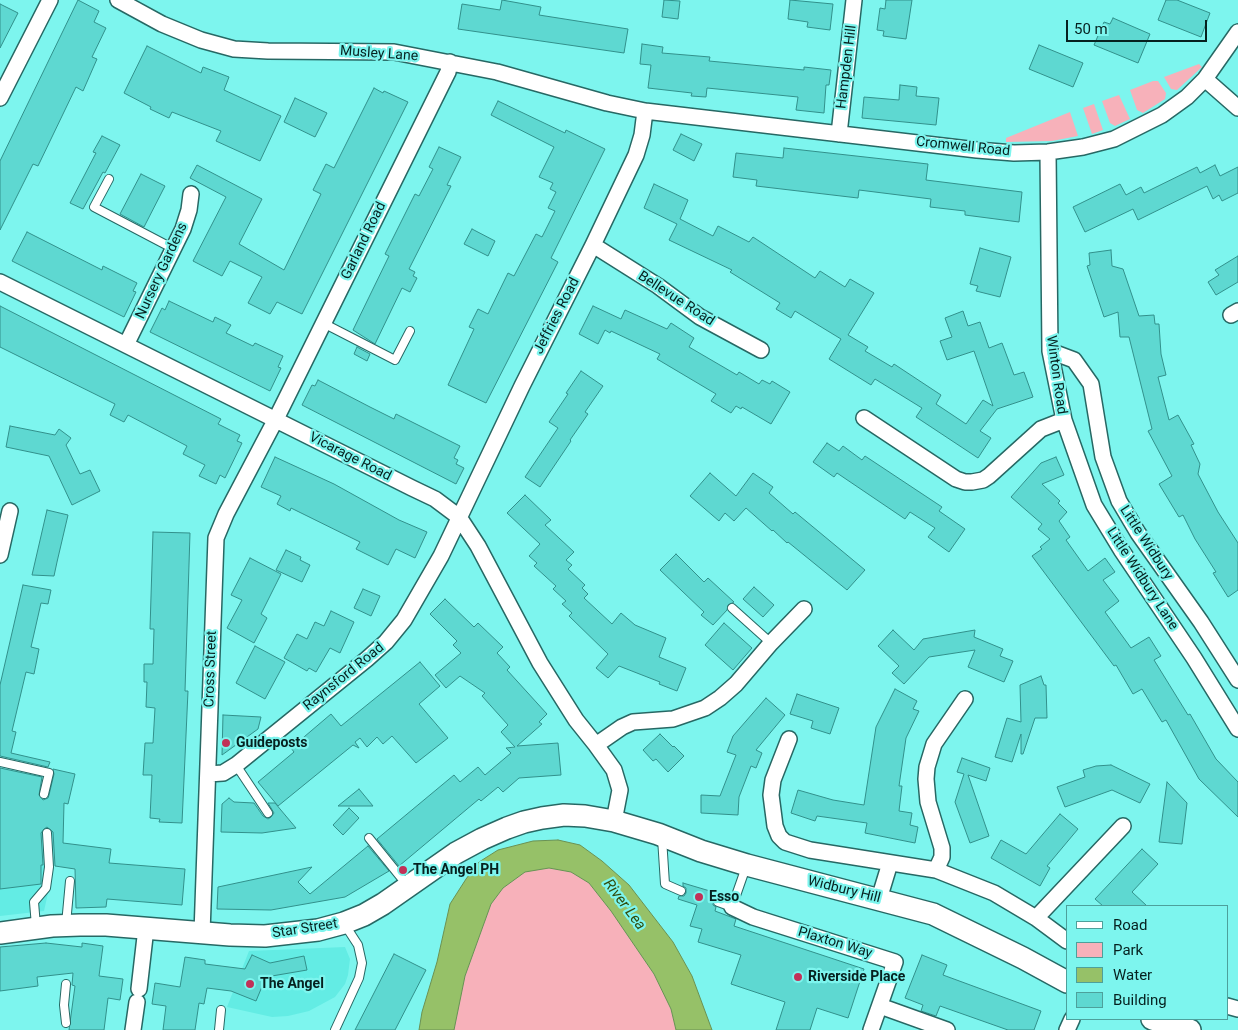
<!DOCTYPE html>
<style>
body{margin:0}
#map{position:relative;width:1238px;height:1030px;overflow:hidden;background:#7df5ee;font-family:Roboto,sans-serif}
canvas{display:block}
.legend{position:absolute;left:1066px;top:905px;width:162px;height:115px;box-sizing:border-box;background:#7df5ee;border:1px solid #4da09b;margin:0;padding:6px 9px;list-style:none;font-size:15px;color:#06211f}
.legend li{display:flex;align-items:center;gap:10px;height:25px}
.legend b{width:25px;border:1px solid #4da09b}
.scale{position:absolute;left:1066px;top:20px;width:141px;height:22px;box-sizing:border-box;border:2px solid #06211f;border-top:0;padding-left:6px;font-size:15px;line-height:18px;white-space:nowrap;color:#06211f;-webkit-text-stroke:4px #7df5ee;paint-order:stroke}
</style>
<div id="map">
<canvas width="1238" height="1030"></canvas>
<ul class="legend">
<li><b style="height:6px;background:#fff"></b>Road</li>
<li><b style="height:14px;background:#f7b1ba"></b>Park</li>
<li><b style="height:14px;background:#96c168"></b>Water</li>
<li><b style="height:14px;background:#5ed8d1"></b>Building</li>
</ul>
<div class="scale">50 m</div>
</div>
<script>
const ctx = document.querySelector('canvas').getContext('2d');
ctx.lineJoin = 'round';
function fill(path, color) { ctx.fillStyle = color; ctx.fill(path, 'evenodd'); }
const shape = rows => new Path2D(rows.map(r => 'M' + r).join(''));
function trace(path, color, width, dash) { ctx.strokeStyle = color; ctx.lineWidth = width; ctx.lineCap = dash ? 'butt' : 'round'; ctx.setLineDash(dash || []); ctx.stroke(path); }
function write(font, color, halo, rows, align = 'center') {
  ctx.font = font + ' Roboto,sans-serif'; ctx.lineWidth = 4.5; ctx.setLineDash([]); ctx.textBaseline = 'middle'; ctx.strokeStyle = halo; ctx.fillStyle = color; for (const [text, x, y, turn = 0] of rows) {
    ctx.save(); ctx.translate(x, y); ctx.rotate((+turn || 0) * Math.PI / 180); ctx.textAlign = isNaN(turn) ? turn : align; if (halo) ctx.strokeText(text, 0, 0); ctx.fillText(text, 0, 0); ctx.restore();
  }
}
const built = shape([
 [63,826,44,911,0,916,0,829],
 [345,947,350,959,348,975,345,984,335,997,309,1011,288,1016,272,1017,227,1007,249,951]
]);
const green = shape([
 [1199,64,1202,67,1177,90,1171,89,1164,77],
 [1153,81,1158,81,1166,93,1165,99,1143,113,1137,110,1130,90],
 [1119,95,1130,119,1115,126,1110,123,1102,101],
 [1094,104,1103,130,1092,134,1083,108],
 [1070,112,1078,136,1052,141,1006,142,1006,138],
 [549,868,571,872,589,883,611,911,654,974,671,1009,676,1030,454,1030,465,976,491,904,503,888,525,872]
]);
const water = shape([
 [558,840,580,845,602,861,629,885,673,942,692,976,712,1030,676,1030,671,1009,654,974,611,911,589,883,571,872,549,868,525,872,503,888,491,904,465,976,454,1030,419,1030,422,1012,437,962,450,904,466,879,479,862,498,850,533,841,558,840]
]);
const building = shape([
 [78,0,99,11,94,22,106,28,92,57,97,59,83,91,76,87,38,166,33,164,0,230,0,161,78,0],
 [502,0,541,7,539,15,628,29,624,53,458,29,462,4,500,10,502,0],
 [664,0,680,1,678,19,662,17,664,0],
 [790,0,833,4,830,30,807,27,808,22,788,19,790,0],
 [886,0,912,0,906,39,883,36,884,31,877,30,880,8,885,9,886,0],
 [1166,0,1177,0,1210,13,1201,37,1158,20,1166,0],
 [0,4,18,13,0,48,0,4],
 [1113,18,1150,34,1138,63,1094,45,1104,22,1110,24,1113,18],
 [642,44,663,47,662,53,710,57,709,61,804,70,804,67,831,70,829,85,826,85,824,113,796,110,798,97,707,88,706,97,691,96,692,93,648,88,651,65,640,64,642,44],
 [1039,45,1083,63,1073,87,1029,69,1039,45],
 [147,46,201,73,203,67,229,77,224,90,281,116,260,161,216,141,221,131,172,112,169,118,150,109,151,107,124,93,147,46],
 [900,85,917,87,916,96,939,98,936,125,862,118,864,97,899,100,900,85],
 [374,88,383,93,384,91,408,102,302,314,277,302,270,314,248,303,262,277,230,261,222,276,193,261,226,197,190,178,197,165,262,199,239,244,284,270,321,194,313,190,326,164,334,168,374,88],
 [295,98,327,113,315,137,284,122,295,98],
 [498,101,565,133,566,130,605,149,551,258,558,262,486,403,448,385,474,329,469,327,478,309,488,314,508,273,514,276,536,234,542,237,555,211,548,208,556,192,550,189,553,183,539,177,554,147,491,115,498,101],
 [681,134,702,144,694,161,673,150,681,134],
 [102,136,120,145,105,173,103,172,83,209,70,203,96,153,93,152,102,136],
 [439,147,461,157,447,185,451,186,409,269,415,272,413,276,417,278,410,292,402,288,375,344,353,330,389,256,385,254,415,194,419,196,433,169,429,167,439,147],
 [784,148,928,164,926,180,1022,192,1019,222,965,215,965,211,930,207,931,199,859,190,858,198,756,186,757,180,733,177,736,153,783,158,784,148],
 [1215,165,1220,176,1238,167,1238,193,1222,201,1219,195,1213,199,1207,186,1138,220,1133,209,1085,232,1073,207,1120,184,1126,195,1141,187,1144,193,1197,167,1200,173,1215,165],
 [141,174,165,186,144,227,120,214,141,174],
 [654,184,688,200,680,219,713,236,718,226,749,242,753,237,815,278,820,271,845,287,850,279,874,293,848,335,868,347,865,351,892,367,894,364,941,395,936,404,966,424,983,400,993,406,974,351,947,360,940,341,952,337,945,318,963,311,968,326,980,322,989,348,1002,343,1014,375,1024,372,1033,397,997,409,980,431,991,438,978,458,916,417,922,408,875,379,871,385,829,359,841,339,795,311,791,318,776,309,780,303,730,272,732,270,669,240,677,224,644,208,654,184],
 [472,229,495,241,488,256,464,244,472,229],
 [27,232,102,270,103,266,137,283,133,291,136,292,124,317,12,261,27,232],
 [980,248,1011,257,1000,297,976,291,978,286,970,284,980,248],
 [1111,250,1112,266,1123,269,1139,316,1154,315,1155,324,1159,324,1161,354,1166,375,1158,377,1169,420,1178,415,1194,444,1191,445,1200,464,1198,474,1218,512,1238,543,1238,590,1228,597,1213,573,1216,572,1195,539,1183,515,1179,517,1159,484,1172,476,1148,431,1152,429,1129,337,1120,337,1118,312,1104,317,1087,266,1090,265,1089,253,1111,250],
 [1238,256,1238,282,1216,295,1208,282,1219,275,1215,270,1238,256],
 [169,301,213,322,215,317,231,325,226,333,253,346,255,343,283,356,278,367,281,368,270,391,150,332,162,308,165,310,169,301],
 [0,306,221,419,218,424,240,435,237,441,242,443,225,478,220,475,216,484,199,476,205,465,183,454,187,446,128,415,124,422,110,415,115,404,0,347,0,306],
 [593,306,621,319,625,310,667,329,671,323,694,338,689,347,737,375,739,372,759,384,762,380,770,384,772,381,790,392,771,424,742,407,741,409,736,406,731,413,711,401,716,394,657,359,660,354,611,331,610,333,605,330,598,344,579,334,593,306],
 [357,347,370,354,367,361,354,354,357,347],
 [581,371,603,386,585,412,588,414,570,440,571,441,540,487,525,477,558,428,549,422,568,394,566,393,581,371],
 [318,380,370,407,394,419,396,414,460,446,454,458,458,460,456,464,464,468,456,484,302,405,312,385,315,386,318,380],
 [10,426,55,435,59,429,71,438,66,445,80,474,90,470,100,491,72,505,49,456,6,447,10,426],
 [827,443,839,451,843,446,862,460,865,456,942,507,939,511,965,529,949,552,928,537,935,528,910,512,905,519,837,473,834,477,813,462,827,443],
 [275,457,334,484,399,520,427,532,415,558,396,549,388,565,356,549,360,542,291,508,290,511,277,504,281,496,261,487,275,457],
 [1056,457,1064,475,1042,484,1060,501,1058,503,1067,512,1059,521,1070,537,1066,540,1088,571,1105,558,1115,572,1103,580,1119,601,1105,612,1131,648,1149,637,1161,656,1154,660,1188,715,1190,714,1216,759,1238,782,1238,817,1199,779,1166,720,1162,722,1142,689,1133,694,1116,665,1114,666,1032,556,1042,549,1040,547,1050,539,1038,529,1042,524,1011,497,1041,463,1056,457],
 [710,473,736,496,753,473,773,487,769,493,793,514,795,512,865,570,847,590,788,542,787,543,773,530,772,531,746,508,734,521,725,513,719,521,690,496,710,473],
 [525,495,551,520,545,525,574,552,566,560,572,565,568,569,585,585,582,588,588,594,584,598,612,624,621,613,635,625,666,638,659,657,686,668,677,691,659,684,660,682,619,666,608,678,596,668,608,654,569,616,572,613,562,604,566,601,553,589,556,586,534,566,537,563,529,556,540,544,507,513,525,495],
 [47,510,68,515,57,562,54,576,32,575,47,510],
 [153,532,190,533,185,691,188,691,182,823,159,822,160,819,150,818,152,775,143,775,145,743,153,743,155,708,146,707,147,682,144,682,144,664,153,664,154,629,150,629,153,532],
 [286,550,301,557,300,560,310,565,302,582,276,570,286,550],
 [676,554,704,582,708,578,734,602,728,605,727,610,713,625,701,615,704,612,660,570,676,554],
 [250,558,281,574,261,614,267,618,254,643,227,628,242,600,231,595,250,558],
 [23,585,51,590,48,604,41,603,31,647,39,649,34,674,26,672,12,731,16,732,11,753,50,762,48,767,0,756,0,685,23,585],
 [754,587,774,605,763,617,743,599,754,587],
 [363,589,380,596,371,616,354,608,363,589],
 [445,599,474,627,478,623,503,647,497,653,510,667,507,670,547,714,539,722,542,724,517,746,558,743,561,775,519,778,503,792,498,787,481,801,479,799,399,866,377,839,454,775,460,782,478,767,485,775,511,753,506,748,515,747,501,732,508,725,482,696,485,693,460,676,446,688,435,675,461,653,453,645,457,641,430,614,445,599],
 [331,611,354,622,340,653,330,648,316,672,309,668,307,671,284,658,297,634,307,639,315,622,324,626,331,611],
 [724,623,752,648,733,670,705,645,724,623],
 [893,630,914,650,923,639,975,630,974,637,1003,649,1000,656,1013,661,1004,682,968,667,975,650,929,657,904,684,892,673,899,666,878,646,893,630],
 [255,646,285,662,265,699,236,683,255,646],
 [420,662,440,686,419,704,448,738,416,763,392,736,383,744,377,737,367,747,360,738,355,742,359,748,353,745,278,806,258,782,294,752,291,748,331,714,341,726,420,662],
 [1041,676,1044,685,1046,685,1047,718,1035,718,1023,754,1021,754,1021,734,1012,762,995,757,1007,718,1021,722,1020,685,1041,676],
 [895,689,917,701,913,709,919,711,906,738,899,786,902,786,899,811,912,813,910,825,918,827,915,843,865,833,867,823,817,816,815,821,791,813,798,790,833,800,864,805,876,727,895,689],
 [797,694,839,708,830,734,811,728,813,721,790,714,797,694],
 [766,698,785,715,756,750,762,753,756,768,751,766,739,797,738,815,701,813,701,795,720,796,736,755,727,752,733,736,766,698],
 [223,715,261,717,258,729,222,755,223,715],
 [660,734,673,747,674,746,684,756,668,772,656,759,653,761,643,750,660,734],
 [962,758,990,768,986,781,968,775,989,836,970,843,955,802,964,774,957,772,962,758],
 [1111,765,1150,784,1140,803,1112,790,1065,807,1057,787,1085,777,1083,770,1096,766,1111,765],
 [0,768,42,777,39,795,43,800,48,798,49,795,54,774,53,769,75,774,68,804,64,803,63,843,111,849,109,863,185,869,182,905,107,899,106,907,76,908,75,869,55,866,53,832,47,827,44,829,41,833,43,865,41,865,41,884,0,889,0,768],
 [1167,782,1187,803,1182,844,1159,842,1167,782],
 [359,789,373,806,338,806,359,789],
 [229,798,234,802,254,803,263,816,268,819,271,817,274,813,268,803,275,803,296,828,262,833,221,832,222,804,229,798],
 [349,808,359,818,343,835,333,825,349,808],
 [1060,814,1078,829,1047,866,1050,868,1040,886,991,858,1001,840,1026,854,1060,814],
 [368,846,389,871,345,897,271,910,217,909,218,887,312,867,298,882,310,894,368,846],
 [1142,849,1158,864,1132,892,1147,906,1103,906,1095,899,1142,849],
 [683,883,720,894,720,897,715,897,713,901,713,905,716,907,715,911,736,919,734,926,864,969,848,1018,817,1008,810,1030,776,1030,785,1002,731,984,741,955,698,942,702,929,690,926,697,905,678,899,679,896,684,896,686,893,686,888,683,886,683,883],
 [46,943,82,947,82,943,103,946,99,976,123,979,120,1000,108,998,104,1030,69,1030,75,986,72,985,73,973,37,977,38,986,0,991,0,947,46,943],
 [394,954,426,970,395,1030,355,1030,394,954],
 [252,955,270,963,304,956,307,970,266,977,256,1001,231,991,207,988,204,1004,199,1003,195,1030,163,1030,166,1006,152,1004,155,983,180,987,185,957,205,960,205,964,245,969,252,955],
 [922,955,947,965,943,975,1041,1011,1034,1030,1008,1030,940,1006,936,1016,921,1011,923,1005,905,998,922,955]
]);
const service = shape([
 [109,179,94,207,174,249],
 [323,323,395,360,410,331],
 [732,608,771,643],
 [0,762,49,773,44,794],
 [236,765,268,813],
 [369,838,407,885],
 [662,838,665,884,681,891],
 [718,902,732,907,746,867],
 [66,924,70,881],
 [36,926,34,902,46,888,49,867,47,833],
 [66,1023,64,1005,66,984],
 [219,1030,221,1010],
 [335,1030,359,978,362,963,358,945,345,925]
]);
const minor = shape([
 [118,0,162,24,201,40,234,49,268,51,394,52,497,72,607,103,645,111,977,150,1014,153,1048,152,1083,147,1114,139,1162,115,1187,97,1205,79,1238,32],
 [1205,79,1238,108],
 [0,98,50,0],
 [839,134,854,0],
 [1048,152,1050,351,1064,420,1094,505,1122,551,1194,658,1238,729],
 [593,245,658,286,700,317,761,350],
 [0,282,412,488,435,499,459,517,478,546,540,663,576,720,596,745,614,770,620,790,614,821],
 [1231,315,1238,311],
 [126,345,183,229,189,210,191,194],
 [1050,351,1074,360,1091,384,1103,457,1119,501,1138,533,1201,622,1238,680],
 [864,418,956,479,965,482,972,482,983,480,989,476,1041,429,1064,420],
 [0,555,10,511],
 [789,739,773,780,771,795,775,826,779,836,785,842,810,850,936,870,994,893,1036,918,1067,941],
 [596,745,622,727,633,722,673,719,705,708,720,698,736,684,771,643,804,609],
 [208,774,223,773,236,765,367,659,386,642,404,620,441,556,522,386,593,245,636,155,642,135,645,111],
 [936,870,942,857,942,848,928,802,926,779,927,767,934,744,965,699],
 [879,899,890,863],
 [732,907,753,917,895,962,871,1030],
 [1036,918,1123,826],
 [202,933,216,538,226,514,276,419,448,72,450,62],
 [139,989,146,928],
 [880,1006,947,1030],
 [1227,1006,1238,1009],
 [133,1030,137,1002],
 [1067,1030,1072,1019]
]);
const secondary = shape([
 [0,933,52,926,80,925,106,925,230,935,265,936,318,930,344,923,364,915,383,904,456,853,482,839,507,828,524,822,542,818,564,815,585,816,614,821,658,834,701,851,747,865,933,914,1023,958,1067,982],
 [1152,1019,1190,1030]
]);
const markers = [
 [226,743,5,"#c13158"],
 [403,870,5,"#c13158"],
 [699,897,5,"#c13158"],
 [798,977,5,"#c13158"],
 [250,984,5,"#c13158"]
];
const streetNames = [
 ["Musley Lane",379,54,4],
 ["Hampden Hill",847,67,-83],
 ["Cromwell Road",963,147,6],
 ["Garland Road",364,241,-64],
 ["Nursery Gardens",162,271,-65],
 ["Bellevue Road",676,299,33],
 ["Jeffries Road",557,316,-63],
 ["Winton Road",1056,375,82],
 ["Vicarage Road",350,457,27],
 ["Little Widbury",1146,543,57],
 ["Little Widbury Lane",1142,579,57],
 ["Cross Street",211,669,-88],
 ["Raynsford Road",344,677,-39],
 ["Widbury Hill",844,890,14],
 ["Star Street",305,929,-9],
 ["Plaxton Way",835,943,17]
];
const poiNames = [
 ["Guideposts",236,743],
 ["The Angel PH",413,870],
 ["Esso",709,897],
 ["Riverside Place",808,977],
 ["The Angel",260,984]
];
const waterNames = [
 ["River Lea",624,905,53]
];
fill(built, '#63ece4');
fill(green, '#f7b1ba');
fill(water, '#96c168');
trace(water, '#6b9152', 1);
fill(building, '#5ed8d1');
trace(building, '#32908b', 1);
trace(service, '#276864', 10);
trace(minor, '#276864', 18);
trace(secondary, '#276864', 24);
trace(service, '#fff', 8);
trace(minor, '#fff', 15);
trace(secondary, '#fff', 21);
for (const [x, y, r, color] of markers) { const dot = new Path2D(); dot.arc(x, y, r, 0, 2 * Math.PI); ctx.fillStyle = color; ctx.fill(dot); trace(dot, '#7df5ee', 2); }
write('14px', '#06211f', '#7df5ee', streetNames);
write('bold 14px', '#06211f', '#7df5ee', poiNames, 'left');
write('italic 15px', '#324d0d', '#7df5ee', waterNames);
</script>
